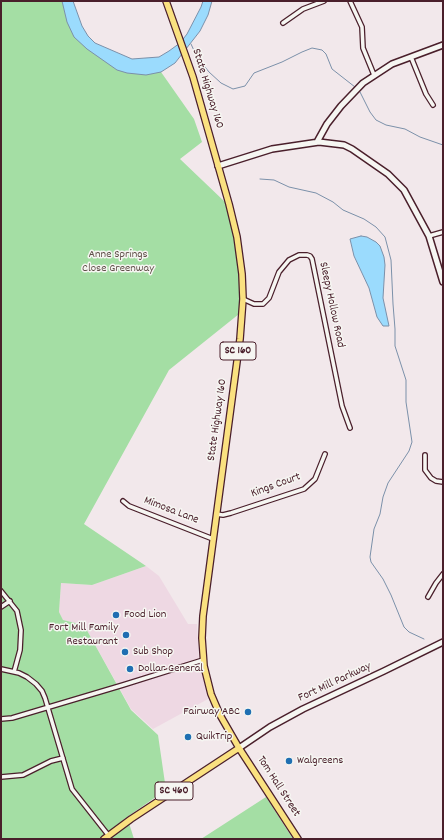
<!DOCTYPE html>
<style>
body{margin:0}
#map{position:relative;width:444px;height:840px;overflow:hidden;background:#f2e8eb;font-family:Dekko,sans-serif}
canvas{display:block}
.frame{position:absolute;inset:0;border:2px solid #4a1f2b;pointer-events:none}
</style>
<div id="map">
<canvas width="444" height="840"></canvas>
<div class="frame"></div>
</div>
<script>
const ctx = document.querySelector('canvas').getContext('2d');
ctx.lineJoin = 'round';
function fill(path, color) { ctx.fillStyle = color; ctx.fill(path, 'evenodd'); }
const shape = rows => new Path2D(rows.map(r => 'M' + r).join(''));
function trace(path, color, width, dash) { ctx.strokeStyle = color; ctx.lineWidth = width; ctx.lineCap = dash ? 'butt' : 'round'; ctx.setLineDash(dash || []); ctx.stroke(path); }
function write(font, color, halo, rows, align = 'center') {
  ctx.font = font + ' Dekko,sans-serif'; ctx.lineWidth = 3; ctx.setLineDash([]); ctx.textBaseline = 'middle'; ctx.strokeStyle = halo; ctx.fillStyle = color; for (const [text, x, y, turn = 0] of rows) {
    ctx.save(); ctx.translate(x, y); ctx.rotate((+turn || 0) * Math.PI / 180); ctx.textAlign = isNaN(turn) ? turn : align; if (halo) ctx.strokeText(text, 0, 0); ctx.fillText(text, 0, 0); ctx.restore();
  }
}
const built = shape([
 [146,566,159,576,188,624,197,624,199,662,208,699,153,729,131,709,84,625,63,620,59,612,61,583,92,585]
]);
const green = shape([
 [1,1,67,1,73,22,108,57,158,65,161,72,194,119,202,142,180,159,225,202,235,238,240,274,239,314,169,370,84,524,146,566,92,585,61,583,59,612,63,620,84,625,131,710,158,735,166,790,127,817,99,839,1,839],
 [266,797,293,839,201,839],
 [129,823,134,839,109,839]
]);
const water = shape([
 [62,1,73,1,82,26,88,36,95,43,132,59,159,57,169,51,180,43,187,34,201,7,203,1,212,1,208,15,200,31,175,63,161,72,146,75,127,73,117,70,87,49,74,37,67,22,62,1],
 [361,236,367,237,376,242,380,246,384,257,385,265,383,298,389,326,383,326,377,317,369,288,354,256,350,239,361,236]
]);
const stream = shape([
 [191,44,197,57,209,72,221,83,233,89,245,86,254,73,282,62,302,52,312,48,322,50,326,54,332,69,355,87],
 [360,92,370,112,376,120,386,125,405,129,420,137,443,145],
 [260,179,274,180,289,187,316,193,333,202,343,210,364,219,376,227,385,237,391,260,393,304,395,329,395,346,406,380,406,402,412,442,409,451,388,483,383,497,380,514,374,529,370,557,371,562,383,579,391,595,404,627,409,632,424,639]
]);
const street = shape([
 [350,1,362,27,363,48,374,75],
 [283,23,303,9,324,1],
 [411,57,426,94,433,105],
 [429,236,443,232],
 [243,299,254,304,263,304,269,298,279,272,289,260,299,255,307,255,310,256,312,259,342,406,350,428],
 [425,455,425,470,431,478,436,481,443,482],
 [123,501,129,506,213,539],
 [216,514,223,515,231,513,304,489,315,479,325,454],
 [1,591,17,611,21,630,20,650,14,672],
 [428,597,436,583,443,574],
 [1,607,10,601],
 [1,669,19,673,27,677,36,684,42,691,45,698,72,789,109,836],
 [1,719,12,718,123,685,203,660],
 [1,777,23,775,51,761,63,758]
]);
const secondary = shape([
 [317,142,327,124,341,106,363,83,392,64,443,45],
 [218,166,272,149,319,142,344,145,352,149,388,174,404,190,429,236,443,282],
 [239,748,270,727,303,709,384,671,443,642]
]);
const primary = shape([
 [166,1,193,77,229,204,237,237,242,274,243,299,240,339,203,616,202,638,204,666,211,694,220,715,239,748,298,839],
 [104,839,131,819,239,748]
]);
const markers = [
 [116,615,4,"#1f6fb2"],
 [126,635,4,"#1f6fb2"],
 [125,652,4,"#1f6fb2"],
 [130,669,4,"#1f6fb2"],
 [248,712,4,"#1f6fb2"],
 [188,737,4,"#1f6fb2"],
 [289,761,4,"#1f6fb2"]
];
const shields = [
 [238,351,36],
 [174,791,38]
];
const shieldNames = [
 ["SC 160",238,351],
 ["SC 460",174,791]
];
const streetNames = [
 ["State Highway 160",207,89,73],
 ["Sleepy Hollow Road",331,305,78],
 ["State Highway 160",218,420,-82],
 ["Kings Court",276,486,-20],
 ["Mimosa Lane",171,511,21],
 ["Fort Mill Parkway",335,683,-25],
 ["Tom Hall Street",278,787,57]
];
const parkNames = [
 ["Anne Springs",118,255],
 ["Close Greenway",118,269]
];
const poiNames = [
 ["Food Lion",124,615],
 ["Fort Mill Family",118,628,"right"],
 ["Restaurant",118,642,"right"],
 ["Sub Shop",133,652],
 ["Dollar General",138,669],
 ["Fairway ABC",240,712,"right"],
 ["QuikTrip",196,737],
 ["Walgreens",297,761]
];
fill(built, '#eed8e3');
fill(green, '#a4dea4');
fill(water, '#9bdbfd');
trace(water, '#7b90a9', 1);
trace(stream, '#7b90a9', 1);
trace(street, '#4a1f2b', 6);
trace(secondary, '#4a1f2b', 8);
trace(primary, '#4a1f2b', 8);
trace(street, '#f6f6f2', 3.5);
trace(secondary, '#f6f6f2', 5);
trace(primary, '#fae180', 5.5);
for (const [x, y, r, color] of markers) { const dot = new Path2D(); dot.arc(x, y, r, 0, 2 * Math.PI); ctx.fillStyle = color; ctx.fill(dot); trace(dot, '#f6f6f2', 1.5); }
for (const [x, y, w] of shields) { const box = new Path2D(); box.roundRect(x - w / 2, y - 9, w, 18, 3); ctx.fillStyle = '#f6f6f2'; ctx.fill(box); trace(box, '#4a1f2b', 1); }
write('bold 11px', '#4a1f2b', null, shieldNames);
write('12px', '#4a1f2b', '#f6f6f2', streetNames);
write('12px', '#604f49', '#f6f6f2', parkNames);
write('12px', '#4a1f2b', '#f6f6f2', poiNames, 'left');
</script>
